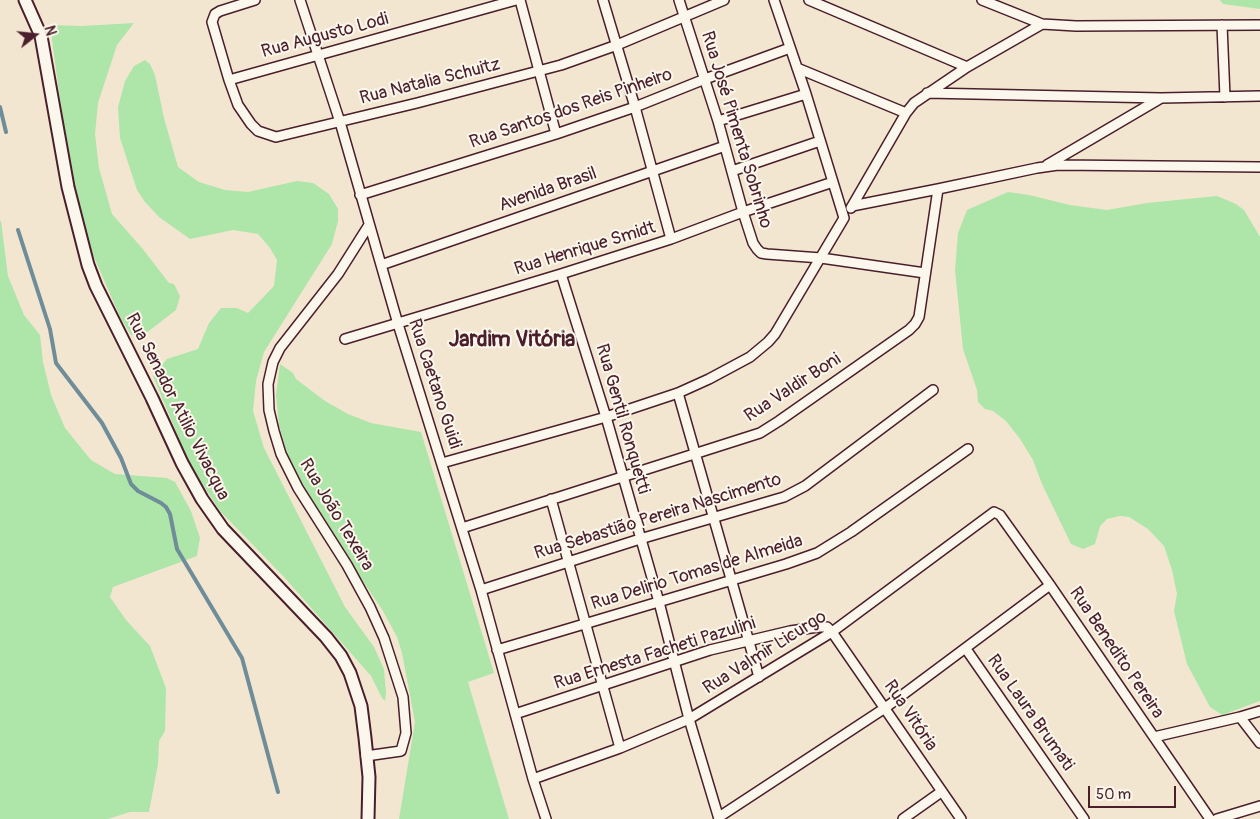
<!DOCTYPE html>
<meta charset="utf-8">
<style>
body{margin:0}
#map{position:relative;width:1260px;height:819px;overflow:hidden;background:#f3e6d1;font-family:Pangolin,sans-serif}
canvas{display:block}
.north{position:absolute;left:10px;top:10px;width:50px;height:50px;-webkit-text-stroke:4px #fbf7ec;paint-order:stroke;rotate:74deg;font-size:14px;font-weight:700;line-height:20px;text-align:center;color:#4a1f2b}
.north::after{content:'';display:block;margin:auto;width:18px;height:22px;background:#4a1f2b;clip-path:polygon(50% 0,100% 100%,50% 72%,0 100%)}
.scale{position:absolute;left:1088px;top:786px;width:88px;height:22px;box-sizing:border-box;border:2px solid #4a1f2b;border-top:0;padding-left:6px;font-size:15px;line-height:18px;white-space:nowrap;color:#4a1f2b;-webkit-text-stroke:4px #fbf7ec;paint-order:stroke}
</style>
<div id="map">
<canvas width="1260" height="819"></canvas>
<div class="north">N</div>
<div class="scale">50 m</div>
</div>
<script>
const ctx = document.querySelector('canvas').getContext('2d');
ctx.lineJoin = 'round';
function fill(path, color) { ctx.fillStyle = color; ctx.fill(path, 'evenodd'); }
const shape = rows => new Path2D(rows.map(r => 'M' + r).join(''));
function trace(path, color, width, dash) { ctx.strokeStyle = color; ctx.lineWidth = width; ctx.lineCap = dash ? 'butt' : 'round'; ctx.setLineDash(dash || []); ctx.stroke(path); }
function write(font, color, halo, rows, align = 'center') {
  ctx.font = font + ' Pangolin,sans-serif'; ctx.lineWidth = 4; ctx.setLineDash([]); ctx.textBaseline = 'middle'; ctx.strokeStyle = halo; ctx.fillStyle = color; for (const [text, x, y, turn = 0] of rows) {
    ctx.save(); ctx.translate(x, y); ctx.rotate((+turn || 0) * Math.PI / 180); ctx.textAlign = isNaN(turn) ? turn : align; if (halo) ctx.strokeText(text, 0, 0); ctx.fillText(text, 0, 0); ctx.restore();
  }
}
const green = shape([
 [1220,0,1260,0,1260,9,1223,4],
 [134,23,117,45,98,103,95,134,99,168,112,214,142,248,169,283,174,284,180,296,176,310,145,334,131,335,120,317,91,250,78,203,68,158,50,25,82,26],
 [145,60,150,64,155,75,164,118,178,167,199,182,225,190,248,192,297,181,313,183,329,194,338,209,338,221,332,244,264,352,256,381,253,411,264,448,345,607,374,647,384,669,386,693,385,701,382,698,371,676,284,577,220,511,190,465,153,376,167,359,198,349,209,323,221,308,237,308,248,313,274,286,277,260,270,248,258,234,233,230,190,239,159,217,145,202,137,190,120,138,118,107,125,81,134,66],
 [1008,192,1029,195,1070,205,1107,210,1147,203,1217,196,1236,204,1244,210,1260,237,1260,701,1222,715,1210,707,1187,664,1174,611,1177,594,1172,570,1164,546,1148,529,1129,517,1120,516,1107,519,1100,526,1095,544,1083,549,1071,544,1042,484,1033,460,1020,439,1006,421,993,411,985,409,978,402,977,390,963,349,955,270,958,233,967,210],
 [0,221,1,221,8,276,24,315,40,335,43,362,51,395,65,428,91,460,115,474,167,478,175,482,191,511,200,538,197,556,113,587,110,597,126,620,150,646,166,688,165,731,159,741,158,764,149,812,130,812,108,819,0,819],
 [280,364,293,373,296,379,325,401,348,414,371,423,421,432,494,673,468,682,509,819,399,819,415,722,402,653,397,637,383,611,320,517,291,468,279,425,276,395]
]);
const stream = shape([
 [0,107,6,132],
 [18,230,50,329,56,363,102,423,121,458,131,484,138,491,161,503,166,507,170,514,177,549,242,658,278,792]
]);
const minor = shape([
 [255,0,220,11,215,14,212,22,229,80,238,105,251,124,258,131,276,137,417,103,561,65,617,45,724,0],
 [300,0,340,122,398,324,481,590,533,779,546,819],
 [520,0,556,134],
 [603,0,635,107,671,239],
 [679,0,718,121,743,212,753,243,757,249,761,253,767,254,821,258,925,273],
 [809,0,967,67],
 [982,0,1042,24,1076,26,1260,25],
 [1222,25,1225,97],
 [797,68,906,113],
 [229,80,516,0],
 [927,93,1161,98,1260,96],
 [718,121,806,94],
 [1047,165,1161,98],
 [732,171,820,141],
 [360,195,556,134,635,107,705,79,790,48],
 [852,206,938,189,1037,168,1058,165,1260,167],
 [851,208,906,113,914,103,967,67,1042,24],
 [381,265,725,146],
 [561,274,606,417,659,602,689,719,719,819],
 [345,339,561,274,671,239,743,212,833,182],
 [678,393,759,677],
 [442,463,606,417,678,393,709,379,750,357,768,342,775,334,844,218,806,94,774,0],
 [551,499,620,748],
 [462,528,760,433,779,421,909,330,915,324,919,317,938,189],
 [481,590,640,539,784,497,805,486,933,390],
 [966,649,1084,819],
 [497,650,786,564,817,553,851,532,968,449],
 [515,714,710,650,790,631,818,627,827,627,832,632,961,819],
 [1240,717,1260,743],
 [1154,737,1240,717,1260,711],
 [366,756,401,751,406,733,403,697,384,638,370,607,347,565,298,488,281,454,274,431,269,410,268,384,273,362,280,348,338,274,369,225],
 [533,779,620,748,689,719,832,632,994,512,1000,515,1050,585,1210,819],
 [719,817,885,708,1050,585],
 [903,819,941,792],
 [1217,819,1260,806]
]);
const tertiary = shape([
 [25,0,41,36,68,187,88,265,96,286,152,398,182,463,202,499,223,529,326,637,341,656,350,673,361,706,365,738,369,777,368,819]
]);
const streetNames = [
 ["Rua Augusto Lodi",325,36,-15],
 ["Rua Natalia Schuitz",430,82,-14],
 ["Rua Santos dos Reis Pinheiro",571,109,-19],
 ["Rua José Pimenta Sobrinho",736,130,73],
 ["Avenida Brasil",548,190,-19],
 ["Rua Henrique Smidt",585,249,-17],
 ["Rua Caetano Guidi",434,384,72],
 ["Rua Valdir Boni",793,388,-33],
 ["Rua Senador Atilio Vivacqua",177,407,63],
 ["Rua Gentil Ronquetti",622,419,74],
 ["Rua João Texeira",336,515,59],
 ["Rua Sebastião Pereira Nascimento",658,517,-17],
 ["Rua Delirio Tomas de Almeida",697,573,-17],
 ["Rua Valmir Licurgo",765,653,-32],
 ["Rua Benedito Pereira",1116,653,56],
 ["Rua Ernesta Facheti Pazulini",655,654,-17],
 ["Rua Laura Brumati",1030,713,55],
 ["Rua Vitória",910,716,56]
];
const districtNames = [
 ["Jardim Vitória",512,340]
];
fill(green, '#aee5a9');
trace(stream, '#6f8d99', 4);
trace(minor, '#4a1f2b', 12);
trace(tertiary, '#4a1f2b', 15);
trace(minor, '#fbf7ec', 9);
trace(tertiary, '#fbf7ec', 11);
write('18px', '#4a1f2b', '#fbf7ec', streetNames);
write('bold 22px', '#4a1f2b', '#fbf7ec', districtNames);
</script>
